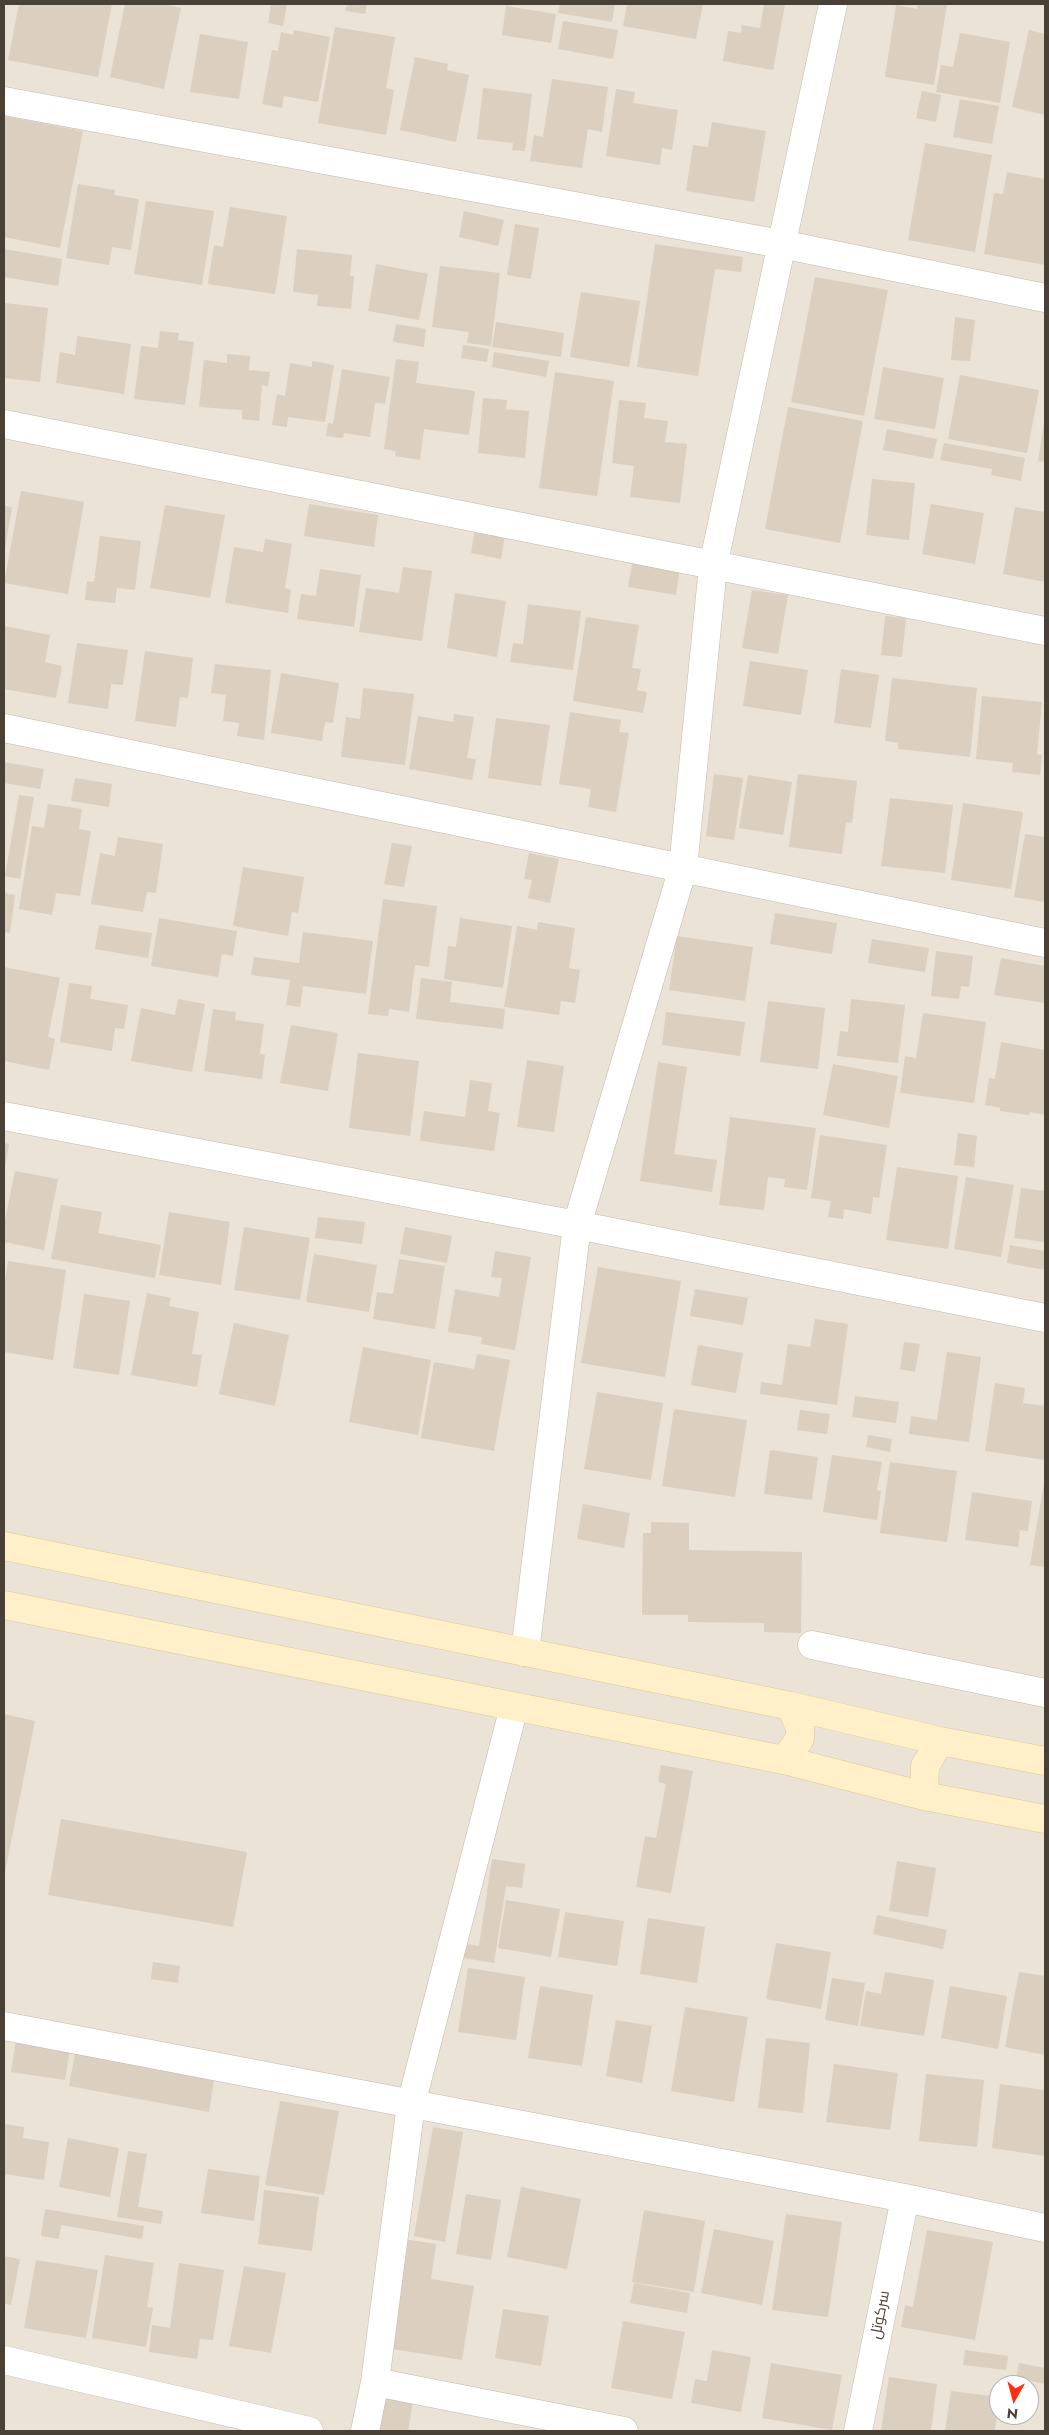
<!DOCTYPE html>
<meta charset="utf-8">
<style>
body{margin:0}
#map{position:relative;width:1049px;height:2435px;overflow:hidden;background:#f6f1e9;font-family:Jost,sans-serif}
canvas{display:block}
.frame{position:absolute;inset:0;border:5px solid #4a4136;pointer-events:none}
.north{position:absolute;left:989px;top:2375px;width:50px;height:50px;box-sizing:border-box;background:#fff;border:1px solid #b7b3af;border-radius:50%;rotate:187deg;font-size:14px;font-weight:700;line-height:20px;text-align:center;color:#4a4136}
.north::after{content:'';display:block;margin:auto;width:18px;height:22px;background:#ff2f16;clip-path:polygon(50% 0,100% 100%,50% 72%,0 100%)}
</style>
<div id="map">
<canvas width="1049" height="2435"></canvas>
<div class="frame"></div>
<div class="north">N</div>
</div>
<script>
const ctx = document.querySelector('canvas').getContext('2d');
ctx.lineJoin = 'round';
function fill(path, color) { ctx.fillStyle = color; ctx.fill(path, 'evenodd'); }
const shape = rows => new Path2D(rows.map(r => 'M' + r).join(''));
function trace(path, color, width, dash) { ctx.strokeStyle = color; ctx.lineWidth = width; ctx.lineCap = dash ? 'butt' : 'round'; ctx.setLineDash(dash || []); ctx.stroke(path); }
function write(font, color, halo, rows, align = 'center') {
  ctx.font = font + ' Jost,Cairo,sans-serif'; ctx.lineWidth = 5; ctx.setLineDash([]); ctx.textBaseline = 'middle'; ctx.strokeStyle = halo; ctx.fillStyle = color; for (const [text, x, y, turn = 0] of rows) {
    ctx.save(); ctx.translate(x, y); ctx.rotate((+turn || 0) * Math.PI / 180); ctx.textAlign = isNaN(turn) ? turn : align; if (halo) ctx.strokeText(text, 0, 0); ctx.fillText(text, 0, 0); ctx.restore();
  }
}
const residential = shape([
 [4,4,1045,4,1045,2431,4,2431],
 [999,2385,1029,2385,1029,2415,999,2415]
]);
const building = shape([
 [19,4,112,4,98,77,8,60],
 [125,4,161,4,181,8,164,89,110,77],
 [271,4,287,4,283,26,268,23],
 [347,4,367,4,365,14,345,11],
 [560,4,615,4,612,22,558,13],
 [627,4,703,4,696,39,623,26],
 [764,4,785,4,773,70,723,61,728,31,741,33,742,25,760,28],
 [918,4,947,4,934,85,885,77,896,5,917,9],
 [506,6,556,14,551,43,502,35],
 [563,21,618,30,613,59,558,49],
 [335,27,395,37,386,88,394,90,386,135,318,123],
 [294,30,330,37,318,102,284,96,282,108,262,104,272,50,278,51,281,32,293,35],
 [1029,30,1045,34,1045,115,1012,107],
 [960,33,1010,42,1000,103,936,92,941,65,953,67],
 [200,34,248,42,239,99,190,92],
 [415,57,448,64,447,70,469,75,456,142,400,130],
 [552,79,608,87,602,132,588,129,582,168,530,161,534,135,543,137],
 [483,88,532,94,525,151,512,150,513,143,477,139],
 [616,89,635,92,633,103,678,110,672,150,662,148,660,165,606,156],
 [922,91,941,95,936,122,916,118],
 [960,99,999,106,992,144,953,137],
 [4,116,83,131,60,248,4,237],
 [712,122,766,131,754,202,686,191,693,145,708,147],
 [925,143,992,155,975,252,908,240],
 [1007,172,1045,179,1045,265,984,254,994,193,1003,194],
 [78,184,115,190,114,195,139,199,131,250,112,247,109,265,66,258],
 [146,201,214,211,202,285,134,274],
 [230,207,287,216,275,294,208,284,214,245,223,247],
 [464,211,504,220,498,246,459,237],
 [515,224,539,228,531,279,507,275],
 [655,244,743,257,741,272,715,269,698,376,637,367],
 [4,249,62,259,58,286,4,277],
 [297,249,352,255,350,276,354,276,351,309,317,306,318,295,293,292],
 [376,264,428,274,419,320,368,311],
 [440,266,500,273,491,346,467,343,469,332,432,327],
 [815,277,888,290,864,416,791,402],
 [581,292,640,301,629,367,570,357],
 [4,303,48,308,40,382,4,378],
 [955,317,975,320,970,361,951,360],
 [496,322,564,333,561,357,492,347],
 [396,324,426,329,424,347,393,342],
 [160,331,179,333,178,340,194,342,185,405,134,399,141,346,158,348],
 [77,336,131,344,124,394,56,383,60,352,75,355],
 [463,345,489,349,487,362,461,358],
 [494,352,549,361,546,377,492,367],
 [227,354,250,356,249,370,270,372,268,386,262,385,259,421,242,419,242,410,199,407,204,360,227,363],
 [396,359,419,362,416,383,475,391,469,435,424,429,420,460,395,456,396,451,384,449],
 [312,361,334,365,325,422,288,417,287,427,272,425,277,394,285,396,290,363,312,367],
 [883,367,944,378,935,429,874,419],
 [342,369,390,377,385,404,375,403,370,437,344,433,343,438,326,436,328,423,333,424],
 [555,372,614,381,597,496,539,488],
 [960,375,1039,390,1027,453,948,439],
 [483,398,507,400,506,409,529,411,525,458,478,453],
 [619,400,646,403,644,418,668,421,665,442,687,444,680,503,630,497,634,466,612,463],
 [788,407,863,421,840,543,765,529],
 [1044,424,1045,424,1045,462,1038,461],
 [887,429,937,439,933,459,883,450],
 [944,443,1025,458,1021,481,991,475,992,469,940,460],
 [872,479,915,483,909,540,866,535],
 [21,491,84,502,68,594,4,583],
 [4,501,5,506,12,507,5,549],
 [309,504,378,515,374,547,304,536],
 [931,504,984,513,975,564,922,554],
 [165,505,225,515,210,598,150,588],
 [1015,507,1045,512,1045,582,1003,574],
 [475,529,505,535,501,559,471,553],
 [100,536,141,541,135,590,117,588,115,603,85,600,87,581,94,582],
 [265,539,292,544,285,588,291,590,288,613,225,603,234,547,263,552],
 [633,559,680,567,676,595,628,587],
 [403,567,432,571,422,641,359,632,366,588,399,593],
 [320,569,361,575,354,627,297,619,301,594,316,596],
 [752,590,788,595,778,654,742,648],
 [455,593,506,601,497,657,447,648],
 [528,604,581,611,573,670,510,662,513,643,523,644],
 [885,616,906,618,902,657,881,655],
 [586,617,639,625,632,668,641,669,637,690,647,692,643,713,573,701],
 [4,626,50,635,45,662,62,666,56,698,4,689],
 [77,643,128,650,123,685,111,684,108,709,68,703],
 [145,651,193,658,188,698,180,697,176,727,135,721],
 [750,661,808,670,801,715,743,706],
 [215,664,271,670,264,740,237,736,239,723,223,721,226,695,211,693],
 [841,669,879,675,871,728,834,723],
 [281,673,339,683,333,723,325,722,322,741,271,733],
 [892,678,977,688,970,757,898,749,898,743,885,741],
 [363,688,414,694,405,765,341,757,346,717,360,719],
 [982,696,1042,702,1037,754,1042,755,1040,775,1012,772,1013,763,976,759],
 [570,712,621,720,619,732,629,733,616,812,588,807,591,789,559,784],
 [454,714,474,717,467,758,476,759,472,780,409,769,418,716,453,722],
 [496,718,550,725,541,786,488,778],
 [4,762,44,769,40,789,4,783],
 [714,774,743,778,734,840,706,836],
 [798,774,857,781,852,823,846,822,842,854,789,847],
 [748,775,792,782,783,835,739,828],
 [75,778,112,784,109,807,71,801],
 [19,795,34,797,20,879,5,876],
 [890,798,953,805,945,873,881,866],
 [963,803,1023,812,1011,889,951,880],
 [48,804,82,809,79,829,91,831,80,896,56,893,52,915,19,909,32,826,44,828],
 [1025,834,1045,837,1045,902,1014,897],
 [118,837,163,844,156,893,147,892,143,912,91,904,100,853,115,856],
 [392,843,412,846,404,887,384,884],
 [529,853,559,859,550,903,528,898,532,880,524,879],
 [243,867,304,877,298,913,292,912,288,936,233,926],
 [4,893,15,895,10,933,4,932],
 [383,899,437,906,429,967,415,965,409,1012,389,1009,388,1016,368,1014],
 [775,913,837,923,832,954,770,944],
 [159,918,237,931,233,956,222,954,218,977,151,966],
 [460,918,512,926,503,988,444,979,448,946,456,947],
 [538,922,575,928,569,968,580,970,575,1003,561,1001,559,1015,504,1007,517,926,537,930],
 [99,925,152,933,148,958,95,949],
 [303,932,373,941,366,994,303,986,300,1007,286,1005,290,980,251,975,254,957,299,963],
 [677,936,753,947,745,1001,669,990],
 [872,939,929,948,925,972,868,963],
 [936,951,973,956,969,987,961,986,959,999,931,996],
 [1001,958,1045,966,1045,1003,994,995],
 [4,967,60,978,48,1037,55,1039,49,1070,4,1061],
 [421,978,452,982,450,1002,505,1009,503,1029,416,1019],
 [69,983,92,986,90,999,128,1005,124,1029,115,1028,112,1051,60,1042],
 [178,999,205,1004,192,1072,131,1061,141,1008,175,1015],
 [851,999,905,1005,898,1063,837,1056,840,1031,848,1032],
 [768,1001,825,1008,818,1069,760,1062],
 [213,1009,236,1012,235,1020,264,1024,260,1054,265,1055,262,1079,204,1071],
 [666,1012,745,1022,740,1056,662,1045],
 [923,1013,986,1022,974,1103,900,1093,905,1056,916,1058],
 [291,1025,338,1033,328,1091,280,1083],
 [1001,1042,1045,1050,1045,1115,1030,1112,1029,1115,1000,1111,1000,1108,985,1105,989,1078,995,1079],
 [358,1053,419,1061,410,1136,349,1128],
 [527,1060,564,1066,554,1132,517,1127],
 [658,1062,687,1067,674,1154,717,1160,712,1192,640,1181],
 [833,1064,898,1076,889,1128,823,1115],
 [470,1080,492,1083,488,1111,500,1113,494,1151,420,1141,424,1111,465,1117],
 [730,1117,816,1128,807,1190,784,1187,785,1179,768,1177,764,1210,719,1205],
 [958,1133,977,1136,974,1167,954,1165],
 [820,1135,887,1145,879,1198,873,1197,871,1214,844,1209,843,1219,828,1217,831,1201,811,1198],
 [4,1143,9,1144,5,1167,4,1167],
 [897,1167,958,1176,948,1249,886,1240],
 [15,1171,58,1179,44,1250,4,1242,4,1225],
 [966,1177,1014,1185,1001,1257,954,1249],
 [1021,1188,1045,1191,1045,1242,1014,1238],
 [61,1205,102,1212,98,1233,161,1245,155,1278,51,1259],
 [169,1212,230,1222,221,1285,159,1275],
 [318,1217,365,1222,362,1244,315,1238],
 [244,1227,310,1238,300,1300,234,1290],
 [405,1227,452,1236,447,1263,400,1254],
 [1010,1245,1045,1251,1045,1270,1007,1263],
 [495,1251,531,1257,515,1350,481,1344,482,1337,448,1332,455,1289,499,1297,502,1278,491,1277],
 [314,1254,377,1265,369,1312,306,1302],
 [399,1259,445,1266,435,1329,373,1319,377,1292,393,1294],
 [8,1261,66,1270,53,1360,4,1352,4,1288],
 [598,1267,681,1281,665,1377,581,1363],
 [695,1289,748,1298,743,1325,690,1316],
 [147,1293,171,1298,169,1306,199,1312,192,1354,202,1355,197,1387,131,1375],
 [84,1294,130,1301,119,1375,73,1368],
 [815,1319,848,1324,837,1405,760,1394,761,1382,782,1385,788,1344,810,1347],
 [234,1323,289,1335,275,1406,219,1394],
 [904,1342,920,1344,915,1372,900,1369],
 [698,1345,743,1353,736,1393,691,1385],
 [363,1347,431,1360,418,1435,349,1422],
 [947,1352,981,1357,969,1442,909,1434,911,1416,937,1420],
 [477,1354,510,1360,494,1451,421,1438,434,1362,474,1369],
 [995,1383,1025,1388,1023,1403,1045,1406,1045,1460,985,1451],
 [597,1392,663,1403,651,1480,584,1469],
 [855,1396,899,1402,896,1423,852,1417],
 [674,1409,747,1420,735,1497,662,1486],
 [800,1410,830,1414,827,1434,797,1430],
 [868,1435,892,1439,890,1452,866,1447],
 [770,1450,818,1457,812,1500,764,1494],
 [832,1455,882,1462,877,1490,881,1491,877,1520,823,1512],
 [890,1462,957,1471,947,1542,880,1533],
 [1044,1483,1045,1483,1045,1567,1030,1565],
 [972,1492,1032,1501,1028,1531,1020,1530,1018,1547,965,1540],
 [583,1504,630,1513,624,1548,577,1539],
 [651,1522,689,1523,689,1550,802,1552,801,1633,764,1632,764,1623,688,1622,688,1615,642,1615,643,1533,651,1533],
 [4,1714,35,1721,5,1872,4,1872],
 [661,1765,693,1771,671,1893,636,1887,645,1836,656,1838,666,1784,658,1782],
 [61,1819,247,1852,233,1927,48,1895],
 [492,1859,525,1864,522,1888,506,1886,494,1963,464,1958,466,1944,479,1946],
 [897,1861,936,1868,928,1917,889,1911],
 [506,1900,560,1909,551,1957,498,1948],
 [565,1912,624,1921,617,1966,558,1957],
 [877,1915,947,1930,943,1949,873,1934],
 [648,1918,705,1927,697,1983,640,1974],
 [776,1943,831,1952,821,2009,766,1999],
 [153,1962,180,1966,178,1983,151,1979],
 [468,1968,525,1977,516,2040,458,2032],
 [885,1972,934,1980,924,2036,860,2026,866,1991,881,1994],
 [1019,1972,1045,1976,1045,2055,1005,2047],
 [832,1978,865,1983,858,2026,825,2020],
 [540,1986,593,1995,582,2066,528,2058],
 [950,1986,1007,1996,998,2049,941,2038],
 [685,2007,748,2017,734,2102,671,2091],
 [616,2020,652,2026,642,2083,606,2076],
 [766,2038,810,2043,803,2113,758,2108],
 [16,2040,70,2048,65,2080,11,2072],
 [75,2053,214,2079,209,2112,69,2086],
 [834,2064,898,2073,890,2130,826,2122],
 [926,2074,984,2080,977,2147,919,2141],
 [1000,2084,1045,2090,1045,2156,992,2148],
 [280,2101,339,2111,324,2195,265,2185],
 [4,2124,24,2127,23,2138,49,2142,44,2180,4,2174],
 [433,2127,463,2132,445,2242,414,2236],
 [68,2138,119,2148,110,2197,59,2187],
 [128,2151,147,2154,138,2207,163,2211,161,2224,117,2217],
 [208,2169,260,2176,254,2221,201,2213],
 [521,2187,581,2199,567,2269,507,2257],
 [264,2190,319,2197,312,2251,258,2244],
 [466,2194,501,2200,491,2260,456,2254],
 [45,2209,144,2226,142,2239,61,2225,59,2239,41,2236],
 [644,2210,705,2221,694,2292,632,2282],
 [786,2214,842,2222,828,2317,772,2310],
 [714,2229,774,2241,762,2305,701,2293],
 [927,2230,993,2242,975,2340,901,2327,905,2305,913,2307],
 [403,2239,436,2244,431,2279,474,2286,462,2360,386,2348],
 [105,2255,154,2263,147,2307,153,2308,146,2347,92,2338],
 [4,2256,20,2259,11,2305,4,2303],
 [36,2260,98,2270,86,2338,24,2328],
 [179,2263,224,2270,213,2340,200,2339,197,2359,149,2352,152,2325,170,2328],
 [244,2266,286,2273,271,2353,229,2346],
 [634,2283,690,2293,687,2313,630,2303],
 [503,2309,549,2316,541,2366,495,2358],
 [623,2321,685,2332,672,2399,611,2388],
 [712,2350,751,2357,741,2412,691,2403,695,2379,707,2381],
 [965,2350,1008,2356,1006,2370,963,2365],
 [771,2363,842,2375,832,2430,762,2418],
 [1019,2363,1045,2368,1045,2384,1016,2378],
 [889,2377,937,2384,931,2431,881,2431],
 [383,2390,414,2396,408,2431,376,2431],
 [951,2391,999,2397,995,2431,945,2431]
]);
const street = shape([
 [4,101,781,244,1045,298],
 [4,424,1045,631],
 [4,728,1045,943],
 [4,1116,577,1225,1045,1318],
 [812,1645,1045,1693],
 [525,1652,577,1225,683,868,713,566,833,4],
 [4,2026,905,2198,1045,2228],
 [4,2360,309,2431],
 [375,2382,624,2431],
 [365,2431,375,2382,411,2104,514,1707],
 [858,2431,905,2198]
]);
const secondary = shape([
 [4,1546,791,1706,940,1741,1045,1761],
 [4,1605,784,1760,924,1796,1045,1819],
 [784,1760,800,1739,800,1729,791,1706],
 [924,1796,925,1766,940,1741]
]);
const streetNames = [
 ["سرکوتل",881,2315,-79]
];
fill(residential, '#eae3d6');
fill(building, '#dbcfc0');
trace(street, '#c2b9aa', 29);
trace(secondary, '#dcc697', 29);
trace(street, '#fff', 28);
trace(secondary, '#fff0c9', 28);
write('15px', '#4a4136', '#fff', streetNames);
</script>
